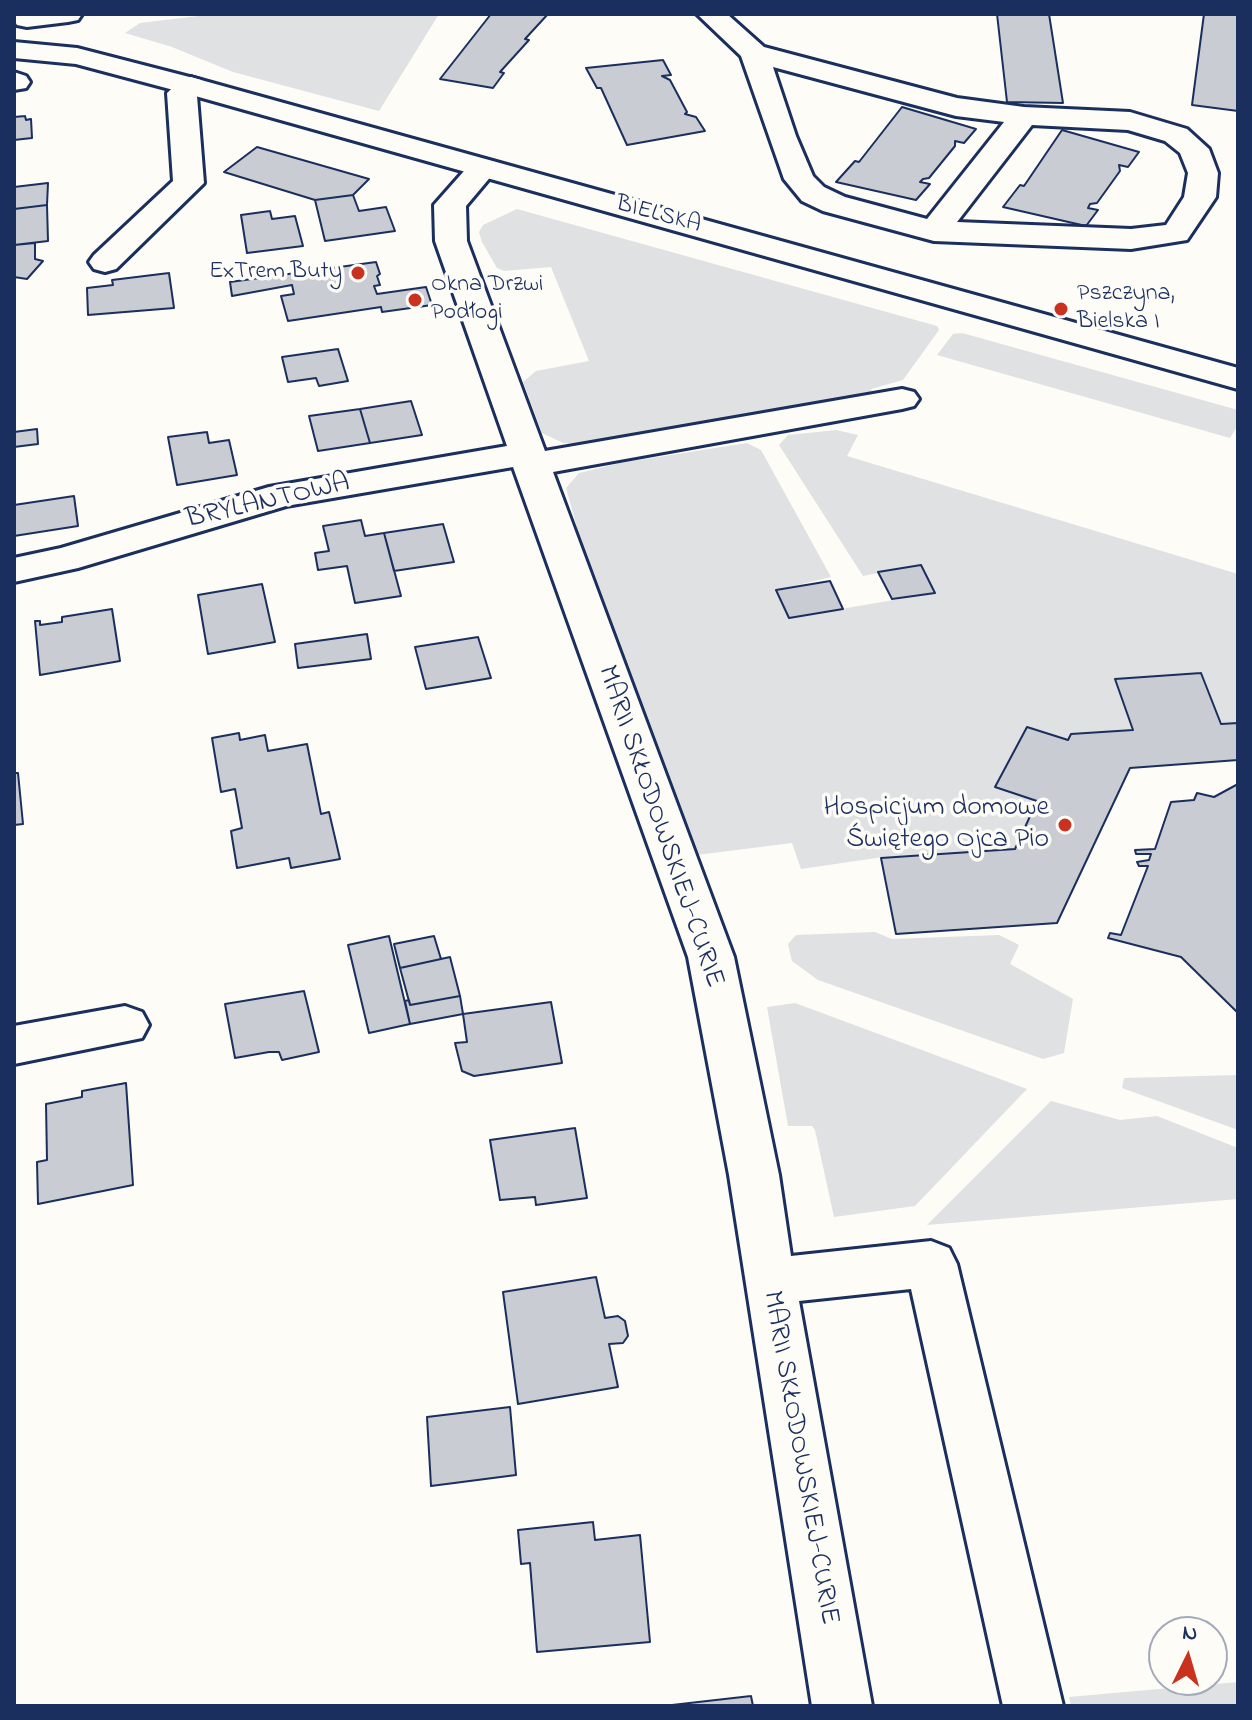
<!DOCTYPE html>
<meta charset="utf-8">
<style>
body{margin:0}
#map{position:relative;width:1252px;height:1720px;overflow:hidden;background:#fdfcf7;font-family:"Indie Flower",sans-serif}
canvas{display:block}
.frame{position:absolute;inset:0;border:16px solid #1b2f5e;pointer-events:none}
.north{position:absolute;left:1148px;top:1616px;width:80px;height:80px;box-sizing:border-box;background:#fdfcf7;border:2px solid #a3aaba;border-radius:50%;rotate:5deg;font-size:22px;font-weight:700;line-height:32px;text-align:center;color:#1b2f5e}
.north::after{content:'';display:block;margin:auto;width:28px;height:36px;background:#c8321e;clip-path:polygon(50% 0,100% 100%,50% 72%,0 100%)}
</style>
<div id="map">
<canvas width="1252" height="1720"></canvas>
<div class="frame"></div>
<div class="north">N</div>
</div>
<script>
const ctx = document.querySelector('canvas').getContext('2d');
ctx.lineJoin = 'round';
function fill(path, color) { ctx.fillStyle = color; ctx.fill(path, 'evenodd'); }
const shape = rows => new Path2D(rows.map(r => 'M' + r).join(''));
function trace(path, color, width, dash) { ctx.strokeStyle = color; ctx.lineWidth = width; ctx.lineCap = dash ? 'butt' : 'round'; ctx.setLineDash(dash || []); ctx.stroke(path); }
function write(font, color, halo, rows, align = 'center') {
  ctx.font = font + ' "Indie Flower",sans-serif'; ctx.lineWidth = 7; ctx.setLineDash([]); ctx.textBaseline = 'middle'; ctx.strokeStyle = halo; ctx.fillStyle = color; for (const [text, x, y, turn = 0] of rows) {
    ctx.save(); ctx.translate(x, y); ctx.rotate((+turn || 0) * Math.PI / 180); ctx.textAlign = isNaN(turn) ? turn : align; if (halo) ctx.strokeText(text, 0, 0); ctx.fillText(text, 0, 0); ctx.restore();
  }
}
const green = shape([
 [215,14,439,14,379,111,233,72,172,47,125,33,140,23],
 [517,209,937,326,939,330,903,380,871,389,875,397,582,444,563,443,542,433,523,382,536,371,589,361,551,267,504,271,497,268,482,242,479,232,483,225],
 [962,333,1238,410,1238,425,1230,438,937,355,953,334],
 [836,430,858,435,847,456,1238,574,1238,723,1221,724,1200,673,1116,679,1133,730,1072,734,1068,740,1027,727,995,786,1037,801,1015,849,883,857,801,869,792,843,697,855,581,542,566,488,579,473,620,463,747,443,761,450,831,577,777,590,789,618,934,593,920,565,863,576,779,445,788,435],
 [875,932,892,939,999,935,1019,945,1010,964,1073,999,1064,1053,1043,1059,818,980,792,961,788,944,796,935],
 [795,1003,1027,1089,915,1206,834,1217,815,1130,812,1126,788,1126,767,1007],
 [1238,1075,1238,1130,1122,1088,1124,1078],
 [1051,1101,1120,1120,1157,1116,1238,1148,1238,1199,927,1225],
 [1238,1682,1238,1706,1071,1706,1069,1697]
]);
const building = shape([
 [491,14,548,14,525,39,529,40,500,72,504,73,493,88,440,79,491,14],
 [997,14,1049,14,1063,103,1007,102,997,14],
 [1204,14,1238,14,1238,111,1192,105,1204,14],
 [663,60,671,75,662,76,670,80,687,112,685,114,696,117,705,131,627,145,601,88,597,88,586,68,663,60],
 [902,107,976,129,964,143,955,141,955,146,929,178,923,179,920,182,930,184,916,200,836,182,855,161,859,162,902,107],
 [25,116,26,120,31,119,32,138,14,140,14,117,25,116],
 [1062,130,1139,152,1128,167,1119,165,1120,171,1097,203,1090,204,1088,208,1098,210,1086,226,1003,207,1020,185,1024,186,1062,130],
 [257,147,369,179,353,195,315,200,224,172,257,147],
 [48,183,47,205,14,209,14,187,48,183],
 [353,195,359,211,386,207,395,231,325,241,315,200,353,195],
 [47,205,48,241,14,245,14,209,47,205],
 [270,211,272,219,295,216,303,246,247,253,241,215,270,211],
 [35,243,35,259,43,261,27,279,14,277,14,245,35,243],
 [376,262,380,274,377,276,380,285,374,286,377,294,426,287,432,305,382,312,381,307,288,321,281,296,294,294,292,285,232,296,230,282,376,262],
 [169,273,174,308,88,315,87,288,113,285,112,280,169,273],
 [338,349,348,381,319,386,316,378,288,382,282,357,338,349],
 [411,401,422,435,370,443,360,409,411,401],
 [360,409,370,443,318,451,309,416,360,409],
 [37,429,38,444,14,447,14,432,37,429],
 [207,432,209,443,229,440,237,475,177,485,168,437,207,432],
 [74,496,78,526,14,536,14,505,74,496],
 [361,520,365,536,384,533,401,596,355,603,347,566,318,570,315,553,329,551,323,526,361,520],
 [443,524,454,562,394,571,384,533,443,524],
 [921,565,935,593,892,599,878,572,921,565],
 [830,581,843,609,789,618,776,590,830,581],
 [262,584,275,642,208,654,198,595,262,584],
 [112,609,120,661,40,675,35,621,40,621,40,625,62,622,62,617,112,609],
 [367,634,371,659,298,668,295,644,367,634],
 [478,637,491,678,426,689,415,647,478,637],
 [1201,673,1221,724,1238,723,1238,760,1130,768,1057,923,896,934,881,858,1015,849,1037,801,995,787,1027,727,1068,740,1071,734,1133,730,1115,679,1201,673],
 [239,733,240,740,265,735,268,751,307,744,321,814,329,812,340,859,291,868,289,858,237,868,231,831,242,828,235,789,221,792,212,738,239,733],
 [14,773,18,773,23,824,14,825,14,773],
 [1238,784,1238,1013,1181,957,1108,938,1110,933,1121,935,1148,866,1139,866,1137,862,1149,860,1151,854,1136,854,1135,850,1155,849,1171,802,1194,800,1197,793,1214,797,1238,784],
 [389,936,410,1024,369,1033,348,945,389,936],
 [434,936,441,959,400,968,394,944,434,936],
 [450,957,460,996,410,1005,400,968,450,957],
 [304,991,319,1052,282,1060,279,1052,269,1052,235,1058,225,1004,304,991],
 [460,996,463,1014,410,1024,405,1001,409,1000,410,1005,460,996],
 [551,1002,562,1063,474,1076,462,1071,455,1043,467,1042,463,1014,551,1002],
 [126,1083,133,1185,38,1204,37,1162,47,1160,46,1104,82,1097,82,1091,126,1083],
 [575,1128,587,1198,536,1205,535,1197,500,1200,490,1140,575,1128],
 [596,1277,605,1318,618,1316,625,1321,628,1336,623,1343,609,1344,618,1387,518,1404,503,1292,596,1277],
 [510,1407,516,1475,431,1486,427,1417,510,1407],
 [593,1522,595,1540,640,1535,650,1642,537,1652,530,1563,521,1564,518,1530,593,1522],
 [751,1696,753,1706,672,1705,751,1696]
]);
const minor = shape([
 [17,14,82,14,78,20,68,22,27,27,17,25,14,20,17,14],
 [697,14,727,14,764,47,957,98,1024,107,1130,112,1187,129,1209,149,1218,173,1216,197,1187,240,1131,249,934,241,823,211,802,201,784,179,741,56,697,14],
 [773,67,956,116,1004,122,927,219,845,197,824,187,813,176,796,136,773,67],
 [1032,125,1128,130,1165,141,1180,153,1188,173,1184,197,1166,225,1131,229,957,222,1032,125],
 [14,72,26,76,30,82,26,88,14,90,14,72],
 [191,77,201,80,205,86,197,96,204,183,116,269,105,272,94,269,89,262,94,255,173,181,167,93,181,80,191,77],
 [483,159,494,162,498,168,466,206,467,241,545,451,902,389,914,392,919,399,914,406,902,409,553,472,734,957,779,1175,791,1256,931,1241,949,1248,957,1264,1063,1706,1003,1706,911,1289,799,1301,872,1706,812,1706,729,1175,688,957,513,467,286,506,78,568,14,582,14,558,61,548,269,487,507,446,435,241,434,205,472,162,483,159],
 [125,1006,142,1012,149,1025,142,1038,14,1064,14,1026,125,1006]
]);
const major = shape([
 [14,42,77,48,201,80,1238,368,1238,389,181,92,76,64,14,58,14,42]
]);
const markers = [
 [358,273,8,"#c8321e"],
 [415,300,8,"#c8321e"],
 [1061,309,8,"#c8321e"],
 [1065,825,8,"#c8321e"]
];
const farStreetnames = [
 ["BIELSKA",658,216,15]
];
const farPoinames = [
 ["ExTrem Buty",342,273,"right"],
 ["Okna Drzwi",431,286],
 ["Podłogi",431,314],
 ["Pszczyna,",1077,295],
 ["Bielska I",1077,323]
];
const streetNames = [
 ["BRYLANTOWA",268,503,-13],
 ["MARII SKŁODOWSKIEJ-CURIE",659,827,71],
 ["MARII SKŁODOWSKIEJ-CURIE",799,1458,80]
];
const poiNames = [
 ["Hospicjum domowe",1049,809],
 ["Świętego Ojca Pio",1049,841]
];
fill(green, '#e0e1e3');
fill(building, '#c9ccd3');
trace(building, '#1b2f5e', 2);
trace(minor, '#1b2f5e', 6);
trace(major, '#1b2f5e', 6);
fill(minor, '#fdfcf7');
fill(major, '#fdfcf7');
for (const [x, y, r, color] of markers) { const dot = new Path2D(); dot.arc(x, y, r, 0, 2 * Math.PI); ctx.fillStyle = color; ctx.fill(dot); trace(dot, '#fdfcf7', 3); }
write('24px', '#1b2f5e', '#fdfcf7', farStreetnames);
write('24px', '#1b2f5e', '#fdfcf7', farPoinames, 'left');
write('28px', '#1b2f5e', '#fdfcf7', streetNames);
write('28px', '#1b2f5e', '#fdfcf7', poiNames, 'right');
</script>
